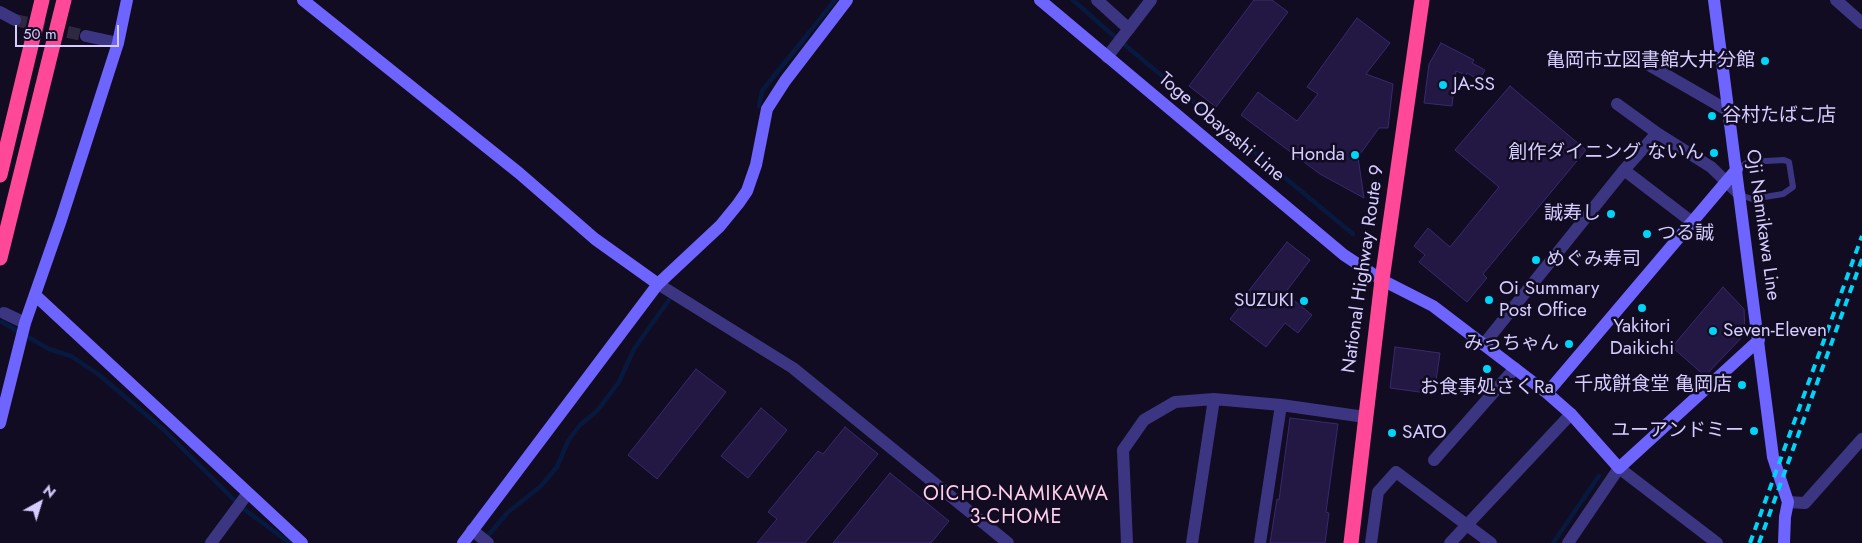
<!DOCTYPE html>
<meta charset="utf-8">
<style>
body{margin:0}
#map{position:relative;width:1862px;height:543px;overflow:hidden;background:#110c21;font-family:Jost,sans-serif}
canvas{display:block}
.north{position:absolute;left:15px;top:478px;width:50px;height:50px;-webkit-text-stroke:4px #110c21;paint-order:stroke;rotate:39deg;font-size:14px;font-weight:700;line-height:20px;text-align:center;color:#d5cdff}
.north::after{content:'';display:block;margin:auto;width:18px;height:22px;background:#d5cdff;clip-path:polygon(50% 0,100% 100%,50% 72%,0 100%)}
.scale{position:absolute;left:15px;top:25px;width:104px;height:22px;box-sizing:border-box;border:2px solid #d5cdff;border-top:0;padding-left:6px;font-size:15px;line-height:18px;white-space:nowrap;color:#d5cdff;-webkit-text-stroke:4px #110c21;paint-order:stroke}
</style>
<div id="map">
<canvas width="1862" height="543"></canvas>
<div class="north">N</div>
<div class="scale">50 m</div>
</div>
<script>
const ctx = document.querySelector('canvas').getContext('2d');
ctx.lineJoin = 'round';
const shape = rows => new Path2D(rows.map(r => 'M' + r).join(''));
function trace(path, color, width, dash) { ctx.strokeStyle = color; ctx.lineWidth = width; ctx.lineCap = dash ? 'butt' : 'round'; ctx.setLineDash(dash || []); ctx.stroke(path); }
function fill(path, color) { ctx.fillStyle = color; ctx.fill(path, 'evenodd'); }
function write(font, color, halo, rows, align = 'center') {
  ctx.font = font + ' Jost,"Noto Sans JP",sans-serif'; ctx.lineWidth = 5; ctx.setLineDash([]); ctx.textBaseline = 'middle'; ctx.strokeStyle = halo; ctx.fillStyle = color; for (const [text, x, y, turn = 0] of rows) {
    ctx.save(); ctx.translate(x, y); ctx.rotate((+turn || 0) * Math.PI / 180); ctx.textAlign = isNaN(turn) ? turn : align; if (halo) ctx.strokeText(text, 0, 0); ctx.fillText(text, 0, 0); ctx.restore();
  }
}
const stream = shape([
 [1073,0,1108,31,1353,234],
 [759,106,762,91,835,0],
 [2,322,49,349,71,356,98,374,164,430,241,507,290,543],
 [486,538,508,512,540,487,557,467,568,441,580,425,597,411,619,382,634,349,669,300],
 [1553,543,1599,476]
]);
const building = shape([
 [1254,0,1272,0,1288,12,1216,107,1189,86,1254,0],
 [1357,18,1390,43,1366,74,1393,84,1388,128,1379,128,1358,157,1364,198,1320,174,1241,115,1258,92,1297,121,1318,94,1307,87,1357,18],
 [1441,43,1474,60,1472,63,1485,70,1479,80,1467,73,1466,75,1456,71,1452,106,1424,103,1429,64,1441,43],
 [1510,86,1586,150,1483,274,1487,278,1467,302,1419,262,1425,255,1414,246,1428,228,1450,247,1499,187,1455,150,1510,86],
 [1287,242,1310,260,1285,293,1312,315,1298,333,1285,323,1266,347,1230,319,1249,295,1247,293,1287,242],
 [1723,287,1744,309,1745,334,1705,376,1672,347,1723,287],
 [1395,347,1440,353,1434,394,1390,388,1395,347],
 [696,369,726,392,657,479,628,455,696,369],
 [761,408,787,430,748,478,721,456,761,408],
 [1290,418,1338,424,1326,512,1329,513,1325,543,1270,543,1277,499,1279,500,1290,418],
 [845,427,878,454,805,543,757,543,777,519,768,512,818,451,823,454,845,427],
 [890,473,949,521,931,543,833,543,890,473]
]);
const streetTunnel = shape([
 [15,20,86,36]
]);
const lane = shape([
 [1737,169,1748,162,1784,160,1789,162,1793,187,1783,194,1752,199,1740,195]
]);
const street = shape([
 [1097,0,1129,29],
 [1836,0,1862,23],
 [0,12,15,20],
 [86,36,118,43],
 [1107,57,1151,0],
 [1642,61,1727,110],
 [1617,104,1657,133],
 [1624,170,1692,222],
 [658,284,793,368,1008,543],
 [4,313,25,323],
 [1484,344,1624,170,1657,133,1711,167,1740,195],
 [1434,460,1515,368],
 [1788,502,1805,503,1862,439],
 [472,530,488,543],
 [211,543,248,493],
 [1127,543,1123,450,1144,420,1175,402,1214,399,1281,405,1365,417],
 [1192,543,1214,399],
 [1260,543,1281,405],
 [1371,543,1378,492,1396,472,1491,543],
 [1450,543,1571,414],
 [1568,543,1619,468,1717,543]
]);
const secondary = shape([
 [303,0,519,173,595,239,658,284],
 [1040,0,1344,255,1382,280,1433,306,1547,393,1571,414,1619,468,1759,340],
 [1714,0,1773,457,1788,502,1785,517,1784,543],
 [35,295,302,543],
 [1547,393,1737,169],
 [0,423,25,323,61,220,118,43,127,0],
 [463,543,658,284,720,226,738,204,747,191,756,165,767,109,785,81,847,0]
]);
const highway = shape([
 [0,175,42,0],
 [0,258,64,0],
 [1351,543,1382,280,1422,0]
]);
const rail = shape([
 [1750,543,1862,236],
 [1759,543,1862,259]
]);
const markers = [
 [1765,61,5,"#00d4f8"],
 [1443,85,5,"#00d4f8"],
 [1712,116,5,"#00d4f8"],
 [1714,153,5,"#00d4f8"],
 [1355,155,5,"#00d4f8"],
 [1611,214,5,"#00d4f8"],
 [1647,234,5,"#00d4f8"],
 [1536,260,5,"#00d4f8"],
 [1489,300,5,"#00d4f8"],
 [1304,301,5,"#00d4f8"],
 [1642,308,5,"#00d4f8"],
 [1713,331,5,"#00d4f8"],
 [1569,344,5,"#00d4f8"],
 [1487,369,5,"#00d4f8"],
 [1742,385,5,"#00d4f8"],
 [1754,431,5,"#00d4f8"],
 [1392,433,5,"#00d4f8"]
];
const poiNames = [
 ["亀岡市立図書館大井分館",1755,61],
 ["JA-SS",1453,85,"left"],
 ["谷村たばこ店",1722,116,"left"],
 ["創作ダイニング ないん",1704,153],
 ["Honda",1345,155],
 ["誠寿し",1601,214],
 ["つる誠",1657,234,"left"],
 ["めぐみ寿司",1546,260,"left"],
 ["Oi Summary",1499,289,"left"],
 ["Post Office",1499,311,"left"],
 ["SUZUKI",1294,301],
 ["Yakitori",1642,327,"center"],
 ["Daikichi",1642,349,"center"],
 ["Seven-Eleven",1723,331,"left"],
 ["みっちゃん",1559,344],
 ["千成餅食堂 亀岡店",1732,385],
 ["お食事処さくRa",1487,388,"center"],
 ["ユーアンドミー",1744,431],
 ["SATO",1402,433,"left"]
];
const streetNames = [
 ["Toge Obayashi Line",1221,128,40],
 ["Oji Namikawa Line",1762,225,82],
 ["National Highway Route 9",1364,269,-82]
];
const neighbourhoodNames = [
 ["OICHO-NAMIKAWA",1016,495],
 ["3-CHOME",1016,518]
];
trace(stream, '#08193f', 4.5);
fill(building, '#221843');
trace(building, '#3a296f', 1);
trace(streetTunnel, '#2e2942', 12, [12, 6]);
trace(lane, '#3c3682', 6);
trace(street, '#3c3682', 12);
trace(secondary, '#6e64ff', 12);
trace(highway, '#ff4898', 15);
trace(rail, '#00d4f8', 4, [8, 6]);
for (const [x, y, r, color] of markers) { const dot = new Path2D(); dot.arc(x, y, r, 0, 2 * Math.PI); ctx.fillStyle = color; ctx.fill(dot); trace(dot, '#110c21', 2); }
write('19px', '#d5cdff', '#110c21', poiNames, 'right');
write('19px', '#d5cdff', '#110c21', streetNames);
ctx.letterSpacing = '1px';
write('20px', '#ffcfeb', '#110c21', neighbourhoodNames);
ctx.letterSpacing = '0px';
</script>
